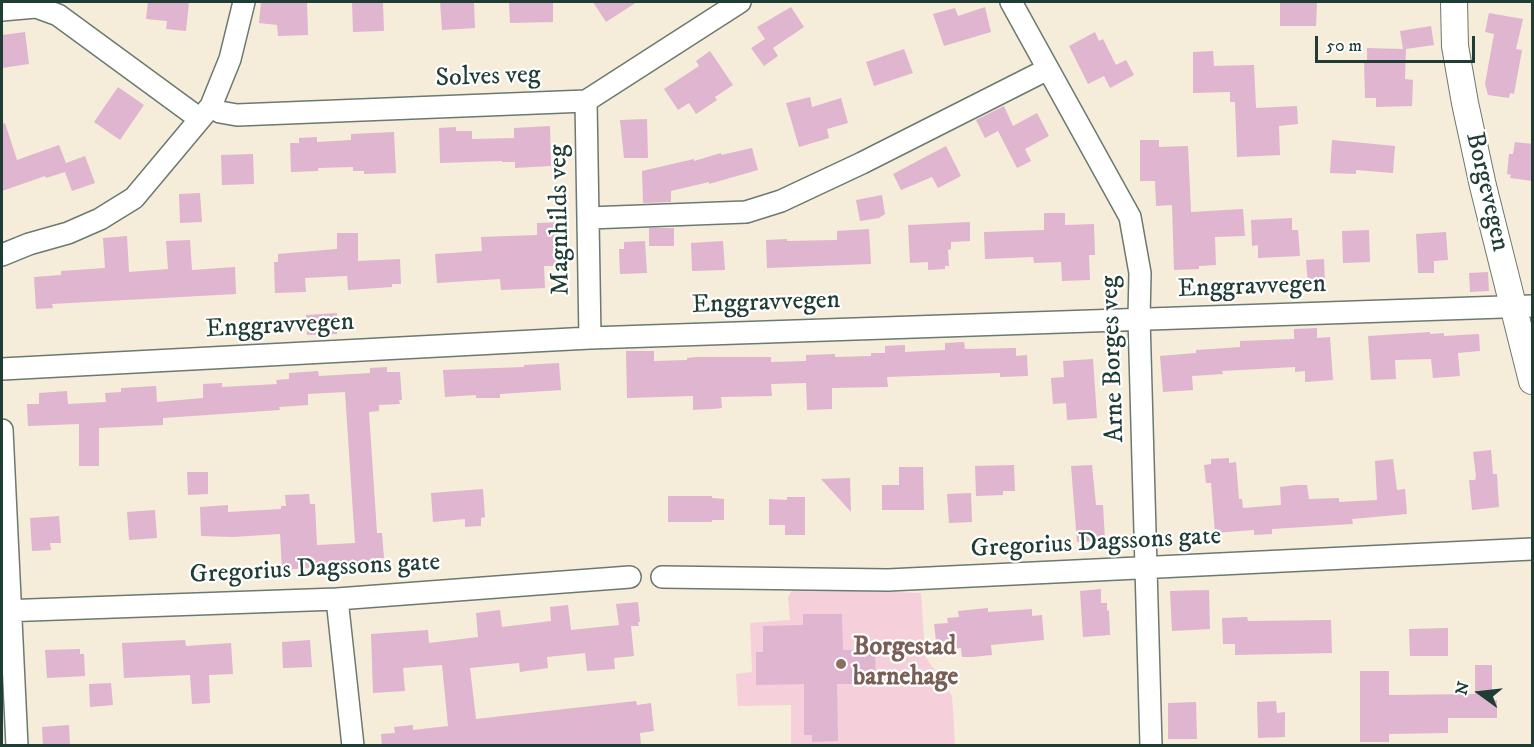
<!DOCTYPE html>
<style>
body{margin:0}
#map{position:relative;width:1534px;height:747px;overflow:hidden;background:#f6ecda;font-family:"IM FELL DW Pica",serif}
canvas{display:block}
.frame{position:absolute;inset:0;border:3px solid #1f3d34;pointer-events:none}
.north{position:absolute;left:1450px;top:663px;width:60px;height:60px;-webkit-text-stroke:4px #fff;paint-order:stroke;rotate:285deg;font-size:16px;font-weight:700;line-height:24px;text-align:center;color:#1f3d34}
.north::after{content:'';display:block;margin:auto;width:21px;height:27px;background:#1f3d34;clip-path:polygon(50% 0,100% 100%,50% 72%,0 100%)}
.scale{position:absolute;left:1315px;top:36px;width:160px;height:27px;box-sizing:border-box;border:3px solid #1f3d34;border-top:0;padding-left:8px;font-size:18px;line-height:21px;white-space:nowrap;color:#1f3d34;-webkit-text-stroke:4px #fff;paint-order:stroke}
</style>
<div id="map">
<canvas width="1534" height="747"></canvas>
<div class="frame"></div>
<div class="north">N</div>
<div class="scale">50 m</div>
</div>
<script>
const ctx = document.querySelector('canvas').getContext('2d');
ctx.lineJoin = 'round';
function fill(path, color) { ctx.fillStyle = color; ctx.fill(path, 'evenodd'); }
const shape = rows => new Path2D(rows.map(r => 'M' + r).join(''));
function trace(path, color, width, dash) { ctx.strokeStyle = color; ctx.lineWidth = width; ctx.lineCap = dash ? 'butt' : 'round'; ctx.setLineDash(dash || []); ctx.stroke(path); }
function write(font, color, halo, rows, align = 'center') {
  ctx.font = font + ' "IM FELL DW Pica",serif'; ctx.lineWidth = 4.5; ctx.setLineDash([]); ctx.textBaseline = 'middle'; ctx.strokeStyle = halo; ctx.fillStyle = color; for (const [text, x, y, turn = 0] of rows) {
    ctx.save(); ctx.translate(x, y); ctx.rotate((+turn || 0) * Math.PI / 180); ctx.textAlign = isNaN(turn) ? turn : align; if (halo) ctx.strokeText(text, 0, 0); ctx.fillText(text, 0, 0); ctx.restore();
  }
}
const built = shape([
 [793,589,921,593,925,656,952,696,955,745,791,745,791,705,738,706,736,674,752,672,750,623,790,620,788,597]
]);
const building = shape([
 [148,2,189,2,186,31,166,29,167,21,146,19],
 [261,2,307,2,308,35,278,36,277,25,259,23],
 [352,2,383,2,384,31,353,32],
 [440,2,474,2,475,28,442,30],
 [509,2,553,2,553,22,510,23],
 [593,2,637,2,606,22],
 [1280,3,1317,3,1316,26,1280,26],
 [791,7,804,27,773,48,778,56,764,66,751,48,765,39,757,27],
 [985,7,991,32,944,46,933,14,955,8,958,16],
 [1489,13,1523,19,1516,49,1522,50,1514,94,1510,93,1509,98,1488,95,1485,84,1494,34,1485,32],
 [1431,26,1434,45,1406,49,1405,79,1413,80,1412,106,1376,107,1376,98,1365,98,1364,62,1367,62,1367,48,1403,49,1400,31],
 [25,32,29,64,2,68,2,35],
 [1095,32,1099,41,1103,39,1116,65,1126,60,1134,75,1110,88,1104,76,1088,84,1069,46],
 [904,49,913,73,874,86,866,62],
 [710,51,733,85,715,97,717,100,696,114,689,103,678,110,664,89,699,66,696,61],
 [1213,51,1214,66,1254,65,1256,108,1297,106,1298,124,1279,126,1280,155,1237,157,1235,102,1230,102,1230,92,1193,93,1193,52],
 [118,87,144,105,120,140,94,122],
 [810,97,812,107,841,98,848,123,827,129,829,138,799,147,786,103],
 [1004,106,1013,126,1037,113,1049,136,1025,149,1031,161,1017,168,998,131,985,138,976,120],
 [647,119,648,158,624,158,620,120],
 [5,123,17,160,59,145,66,163,85,156,95,183,72,191,65,172,46,178,45,176,2,191,2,124],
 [550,126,551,166,515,168,515,162,502,162,502,161,440,163,439,128,456,127,456,131,472,131,472,139,514,138,514,128],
 [394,132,396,173,364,174,364,171,353,171,353,167,318,168,318,171,291,172,290,143,299,143,299,138,317,137,317,142,351,140,351,134],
 [1140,140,1159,140,1159,147,1188,146,1191,212,1243,209,1245,236,1215,237,1216,265,1199,266,1199,269,1174,270,1172,205,1156,206,1155,181,1140,181],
 [1332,140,1395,146,1393,173,1356,170,1356,174,1330,173],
 [1515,142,1533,144,1533,181,1510,178,1511,175,1507,174,1509,154,1513,154],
 [946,146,961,176,938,188,932,177,901,190,893,174],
 [752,148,758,170,709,184,709,182,671,191,671,202,643,203,642,171,694,159,694,161,721,153,721,155],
 [253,154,254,184,222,185,221,155],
 [200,193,202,222,180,223,179,194],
 [882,195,885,214,879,218,860,221,856,200],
 [1044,213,1065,213,1065,225,1094,224,1095,255,1089,255,1090,280,1062,281,1061,262,1034,263,1033,257,985,259,984,232,1044,230],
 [1292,218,1292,230,1298,230,1300,256,1258,258,1258,245,1252,246,1251,220],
 [566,222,566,238,560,238,561,266,544,266,545,288,501,290,500,279,437,283,435,254,482,251,481,237,537,235,537,223],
 [970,222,970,241,951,242,951,249,948,250,949,266,945,266,945,269,928,270,928,262,910,263,908,225],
 [649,228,674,228,674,246,649,246],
 [869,229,871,264,767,268,766,240,787,239,787,241,837,240,837,231],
 [1369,230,1370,262,1343,263,1342,231],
 [1446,232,1448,260,1434,261,1434,273,1418,273,1416,234],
 [337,233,358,233,358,261,400,259,401,284,392,284,392,287,348,290,347,276,305,278,306,292,275,293,274,262,278,262,278,254,337,249],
 [127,236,129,272,168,269,166,241,190,240,192,270,235,267,236,294,52,304,53,308,36,309,34,277,61,275,61,271,105,268,103,238],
 [645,241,647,273,620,274,619,249,624,249,624,242],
 [723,241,725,270,692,271,691,243],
 [1324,259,1325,284,1308,285,1306,260],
 [1488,272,1489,291,1470,292,1469,273],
 [337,313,337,334,307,335,306,315],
 [1317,328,1317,338,1330,337,1333,380,1305,382,1305,371,1295,372,1295,367,1222,371,1223,374,1192,376,1193,390,1163,392,1160,356,1196,353,1196,350,1240,347,1240,341,1294,339,1294,329],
 [1430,332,1430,334,1444,333,1444,336,1479,334,1480,351,1458,353,1460,376,1433,378,1431,359,1395,360,1396,379,1371,380,1368,336],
 [964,342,965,349,1016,348,1016,356,1027,355,1028,376,1000,377,1000,373,887,377,888,387,832,388,832,409,807,410,806,383,771,384,772,396,721,397,722,408,712,409,693,410,693,396,627,398,626,351,654,351,654,361,687,360,687,358,697,357,771,357,771,362,806,361,806,355,835,354,835,357,871,356,871,353,885,353,885,346,905,345,905,352,945,350,945,343],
 [1093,359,1097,418,1067,420,1066,403,1053,404,1051,378,1064,377,1063,361],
 [559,363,561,390,500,394,500,398,476,398,476,395,445,397,443,370,524,367,524,365],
 [387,367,387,372,400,372,402,400,399,400,400,404,379,405,379,411,369,412,377,533,382,533,384,558,370,559,371,563,282,570,280,534,233,537,201,536,200,507,228,505,228,512,281,509,281,506,286,506,285,495,309,494,310,504,315,504,317,545,355,543,345,392,308,394,308,405,279,407,280,410,163,418,163,425,99,428,99,466,79,466,79,424,28,426,27,404,39,404,39,393,67,391,68,404,106,402,105,393,121,392,121,388,156,386,157,402,203,398,203,384,222,383,222,387,277,384,276,380,289,379,289,373,318,371,319,376,370,373,370,368],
 [1491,450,1493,474,1497,474,1499,507,1472,510,1469,480,1475,480,1476,476,1473,452],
 [1229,458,1229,463,1236,462,1239,499,1242,499,1243,508,1281,505,1280,487,1296,485,1307,485,1309,499,1339,498,1339,502,1377,500,1375,461,1393,459,1397,490,1405,489,1407,514,1352,519,1353,524,1272,529,1272,534,1254,535,1254,530,1215,533,1211,483,1206,483,1204,465,1211,464,1211,459],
 [1014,465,1015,491,1003,491,1003,495,976,496,975,466],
 [1092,465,1096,505,1103,505,1105,540,1077,542,1071,466],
 [899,467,923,467,924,510,882,510,882,485,899,485],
 [187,472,208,472,208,494,188,495],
 [850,478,851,512,821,479],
 [483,489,485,517,481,518,481,526,465,527,465,519,433,522,431,493],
 [971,493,972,522,949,523,947,494],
 [668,496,712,496,712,498,724,499,724,520,712,520,712,522,668,522],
 [787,497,805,497,805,535,785,535,785,525,769,525,769,499,787,500],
 [155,510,157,538,129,540,127,512],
 [59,516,61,543,50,543,51,550,32,551,30,518],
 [1101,589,1101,603,1107,603,1107,611,1109,610,1110,635,1083,637,1080,591],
 [1209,590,1210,629,1172,631,1170,591],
 [638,602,640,622,638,622,639,626,631,626,634,656,614,658,615,669,587,671,585,653,547,657,548,668,520,672,519,663,470,668,476,719,636,701,637,705,651,703,654,731,640,733,641,746,382,746,381,734,395,733,394,727,413,725,413,730,448,726,442,665,403,668,405,691,373,693,371,634,428,630,429,643,478,637,476,613,500,610,502,627,551,621,550,607,568,605,571,630,619,625,616,604],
 [988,608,988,612,1032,609,1032,616,1042,615,1044,640,991,645,992,655,972,657,962,657,961,648,937,650,934,624,948,623,947,618,959,617,958,611],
 [803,614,842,614,843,650,875,650,876,684,837,684,838,741,812,742,812,735,804,735,804,684,756,685,756,652,763,652,763,626,803,625],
 [1247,617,1248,621,1331,620,1332,653,1235,655,1235,644,1223,644,1222,618],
 [1448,628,1448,656,1410,656,1409,629],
 [185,640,186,646,231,643,233,674,209,675,210,703,192,704,190,675,124,678,122,643],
 [310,640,312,667,283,668,282,642],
 [80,649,80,654,84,654,85,676,47,678,45,650],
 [1475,665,1492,665,1492,701,1497,700,1497,718,1448,718,1448,733,1389,734,1389,742,1360,742,1360,671,1389,671,1389,695,1475,694],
 [111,683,113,705,90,707,89,684],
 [1276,701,1277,713,1285,712,1285,737,1258,738,1257,702],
 [1196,702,1197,739,1168,739,1168,703],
 [69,725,70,746,43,746,42,727]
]);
const minor = shape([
 [1011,2,1130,217,1140,273,1139,318,1151,746],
 [2,10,36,7,58,15,200,119],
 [586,101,590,338],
 [211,106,220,112,237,115,586,101,740,2],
 [589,218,746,212,781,201,862,163,1048,69],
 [2,255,29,244,68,233,100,219,134,198,211,106,230,59,244,2],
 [2,369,590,338,1532,306],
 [2,430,17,746],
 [662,577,888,580,1532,549],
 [337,599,353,746],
 [2,611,337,599,630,577]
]);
const tertiary = shape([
 [1454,2,1455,46,1465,103,1483,186,1532,381]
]);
const markers = [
 [841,664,6,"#8d6e63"]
];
const streetNames = [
 ["Solves veg",488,78,-2],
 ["Borgevegen",1486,192,77],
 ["Magnhilds veg",561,220,-91],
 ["Enggravvegen",1252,288,-2],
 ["Enggravvegen",766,304,-2],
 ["Enggravvegen",280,327,-3],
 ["Arne Borges veg",1114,359,-92],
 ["Gregorius Dagssons gate",1096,544,-3],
 ["Gregorius Dagssons gate",315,570,-3]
];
const educationNames = [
 ["Borgestad",853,649],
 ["barnehage",853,679]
];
fill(built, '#f5cfd9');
fill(building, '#dfb5d0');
trace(minor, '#6a7a6e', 24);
trace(tertiary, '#6a7a6e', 28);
trace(minor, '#fff', 21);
trace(tertiary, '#fff', 26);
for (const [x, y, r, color] of markers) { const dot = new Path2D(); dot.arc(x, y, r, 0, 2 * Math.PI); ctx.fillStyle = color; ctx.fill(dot); trace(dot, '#fff', 2); }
write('26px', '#1f3d34', '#fff', streetNames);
write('bold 26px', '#785e54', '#fff', educationNames, 'left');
</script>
